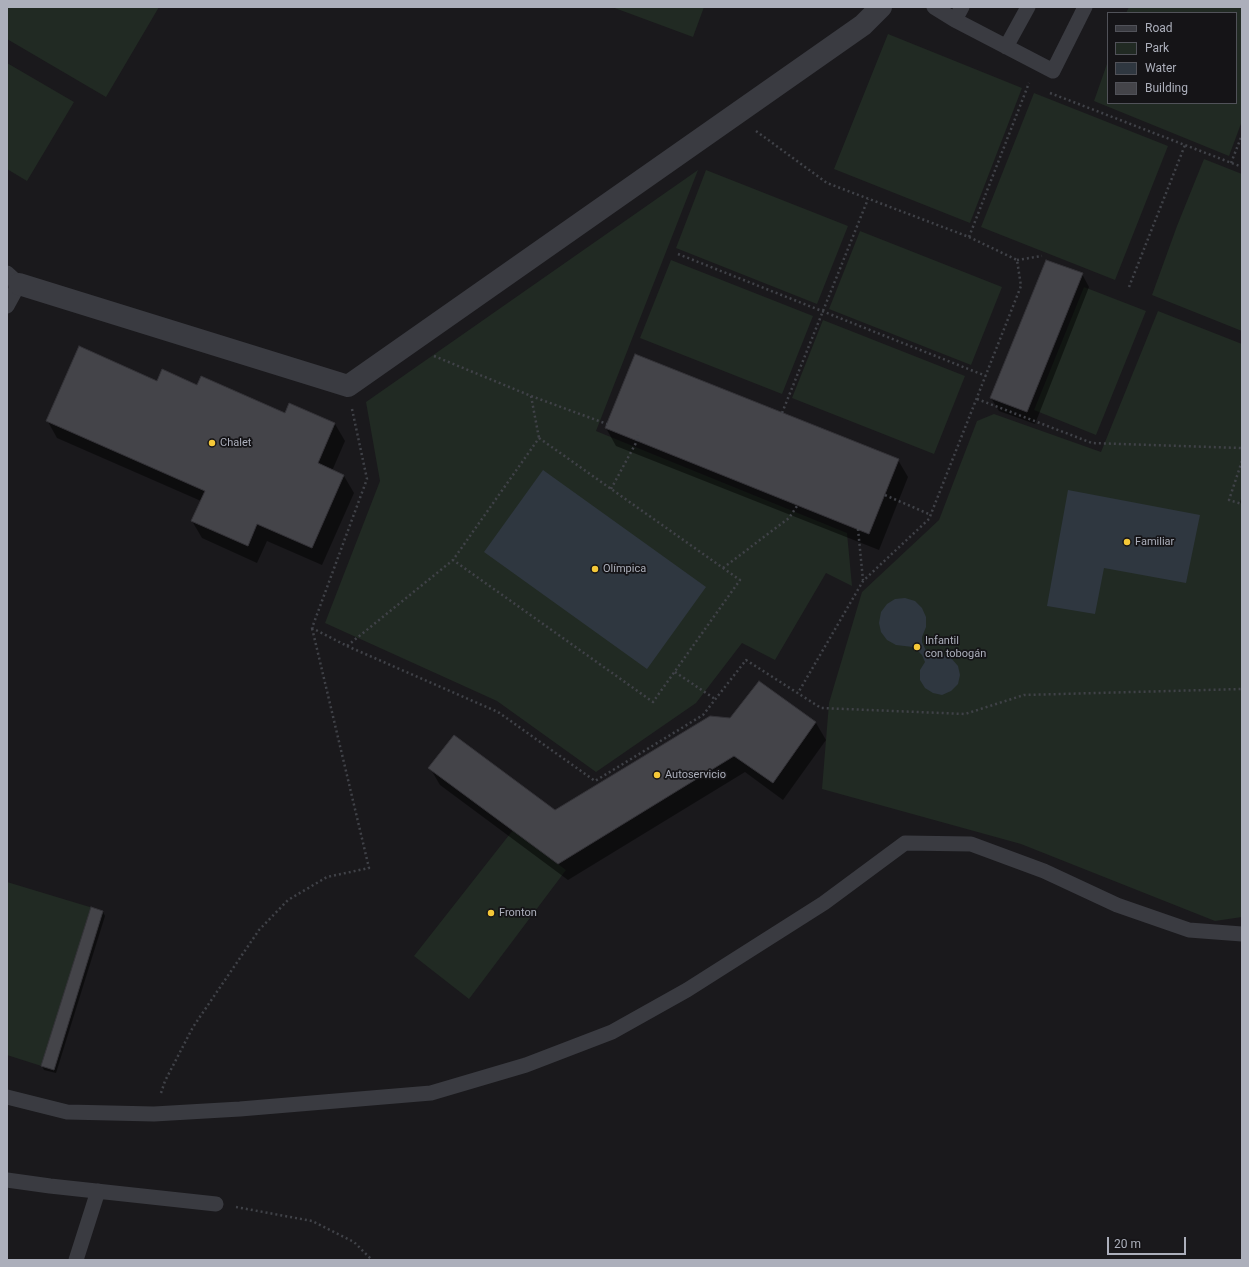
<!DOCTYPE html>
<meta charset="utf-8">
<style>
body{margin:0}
#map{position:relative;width:1249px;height:1267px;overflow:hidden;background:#1a191c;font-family:Roboto,sans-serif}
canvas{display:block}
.frame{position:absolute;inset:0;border:8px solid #acafbb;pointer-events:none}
.legend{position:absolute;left:1107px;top:12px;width:130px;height:92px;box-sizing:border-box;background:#151417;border:1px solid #515259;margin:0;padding:5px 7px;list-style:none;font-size:12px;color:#acafbb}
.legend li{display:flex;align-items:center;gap:8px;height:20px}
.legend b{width:20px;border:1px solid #515259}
.scale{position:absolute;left:1107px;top:1237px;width:79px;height:18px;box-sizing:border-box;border:2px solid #acafbb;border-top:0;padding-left:5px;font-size:12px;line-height:14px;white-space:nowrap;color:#acafbb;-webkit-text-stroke:3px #151417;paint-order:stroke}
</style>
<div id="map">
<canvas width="1249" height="1267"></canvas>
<div class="frame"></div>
<ul class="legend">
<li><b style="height:5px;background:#3a3b41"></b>Road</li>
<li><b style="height:11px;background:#212a23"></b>Park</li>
<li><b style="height:11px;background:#2f3740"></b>Water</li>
<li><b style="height:11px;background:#444449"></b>Building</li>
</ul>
<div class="scale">20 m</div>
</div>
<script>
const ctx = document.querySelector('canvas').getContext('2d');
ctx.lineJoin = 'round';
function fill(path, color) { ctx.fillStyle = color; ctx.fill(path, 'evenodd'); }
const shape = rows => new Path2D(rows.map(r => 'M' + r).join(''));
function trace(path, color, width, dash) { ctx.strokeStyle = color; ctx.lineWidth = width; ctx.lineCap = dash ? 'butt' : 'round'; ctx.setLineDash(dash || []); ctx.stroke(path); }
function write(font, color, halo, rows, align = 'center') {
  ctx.font = font + ' Roboto,sans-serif'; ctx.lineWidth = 3.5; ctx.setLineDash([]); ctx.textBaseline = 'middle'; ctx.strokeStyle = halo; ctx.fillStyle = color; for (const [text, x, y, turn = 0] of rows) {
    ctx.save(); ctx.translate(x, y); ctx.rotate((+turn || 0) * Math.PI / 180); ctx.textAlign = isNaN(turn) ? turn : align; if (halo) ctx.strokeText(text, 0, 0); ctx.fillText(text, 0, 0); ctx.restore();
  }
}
const green = shape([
 [7,7,159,7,106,97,7,39],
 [612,7,704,7,693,37],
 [1129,7,1242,7,1242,121,1229,156,1094,101,1108,61,1108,103,1236,103,1236,13,1126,13],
 [888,34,1022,88,970,223,834,169],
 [7,63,74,102,27,181,7,169],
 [1034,93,1168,146,1115,280,981,227],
 [1204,159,1242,174,1242,331,1152,295,1177,226],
 [698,170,596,431,847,533,852,586,826,573,775,660,742,643,696,703,596,772,497,701,325,623,380,481,366,402],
 [706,170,848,226,817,304,676,248],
 [860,231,1002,287,971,365,829,309],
 [671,260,813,316,782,394,640,338],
 [1084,287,1146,311,1096,435,1034,410],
 [1158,311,1242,344,1242,917,1215,921,1021,844,822,789,829,703,862,592,939,520,977,421,994,414,1101,452],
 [823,320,965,376,934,454,792,398],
 [513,830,566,870,469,999,414,956],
 [7,882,103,911,54,1070,7,1055]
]);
const water = shape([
 [543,470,706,587,647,669,484,552],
 [1068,490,1200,515,1186,583,1104,568,1095,614,1047,606],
 [905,598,915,601,922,608,926,617,926,627,922,637,922,642,927,653,933,656,943,655,951,658,958,666,960,675,958,684,951,691,942,695,933,693,925,688,920,680,920,670,925,662,922,655,917,650,913,647,896,645,887,640,881,632,879,623,881,612,887,604,895,599]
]);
const shadow = shape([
 [1082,274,1089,287,1035,424,999,411,991,398],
 [157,382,198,386,286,415,290,404,335,424,345,441,332,471,344,476,354,493,322,565,267,541,257,563,202,538,192,521,201,501,57,438,47,420],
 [606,428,898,460,908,477,879,550,616,446],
 [1242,496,1242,506,1240,502],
 [759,682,816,723,826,740,783,800,745,772,568,880,440,785,430,768,555,811,730,719],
 [103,912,105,916,56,1073,44,1070,42,1066]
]);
const building = shape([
 [1046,260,1083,273,1027,412,990,398,1046,260],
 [79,346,157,381,162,369,197,385,201,376,285,413,289,403,335,423,318,463,344,475,312,548,257,524,248,546,191,521,205,491,46,421,79,346],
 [635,354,899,459,869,534,605,428,635,354],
 [759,681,816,722,773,783,734,756,558,864,428,768,454,735,555,810,710,716,730,718,759,681],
 [91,907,103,911,54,1070,41,1066,91,907]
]);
const path = shape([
 [1050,93,1242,167],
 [756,131,827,183,969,237,1017,260,1021,286,929,519,863,581,798,693],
 [1231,163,1242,135],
 [969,237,1029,83],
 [678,254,986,376],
 [1017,260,1042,256],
 [1129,287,1185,145],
 [434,356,531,396,607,424],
 [531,396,539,438],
 [977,399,1092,443,1242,448],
 [352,409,367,479,312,628,347,646,453,560],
 [782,413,868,199],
 [539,438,740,580,653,702,453,560,539,438],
 [1242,461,1229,500,1242,504],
 [611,489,637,441,638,435],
 [885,495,931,515],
 [858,529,863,580],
 [723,568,789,518,797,506],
 [347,646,498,712,595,781,703,715,746,660,821,708,965,714,1024,695,1242,689],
 [675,672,715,699],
 [161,1093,165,1081,193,1027,259,930,288,900,327,877,369,868,312,628],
 [236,1207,312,1221,354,1242,372,1260]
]);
const lane = shape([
 [934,7,955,20,1053,71,1085,7],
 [955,20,962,7],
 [1006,47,1028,7],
 [7,273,19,284,7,306],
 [7,1097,67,1112,154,1114,240,1109,431,1093,526,1065,612,1032,687,990,824,903,905,843,971,844,1044,871,1117,905,1189,930,1242,934],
 [7,1180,50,1186,216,1204],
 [76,1260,98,1191]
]);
const street = shape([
 [19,284,348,386,863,25,881,7]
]);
const markers = [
 [212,443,4,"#f5c838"],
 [1127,542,4,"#f5c838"],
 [595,569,4,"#f5c838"],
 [917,647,4,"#f5c838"],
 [657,775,4,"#f5c838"],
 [491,913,4,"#f5c838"]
];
const poiNames = [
 ["Chalet",220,443],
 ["Familiar",1135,542],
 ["Olímpica",603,569],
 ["Infantil",925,641],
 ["con tobogán",925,654],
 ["Autoservicio",665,775],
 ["Fronton",499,913]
];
fill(green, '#212a23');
fill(water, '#2f3740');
fill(shadow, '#0007');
fill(building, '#444449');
trace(building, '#343338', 1);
trace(path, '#404248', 2.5, [2, 3]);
trace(lane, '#3a3b41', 15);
trace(street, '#3a3b41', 22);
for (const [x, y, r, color] of markers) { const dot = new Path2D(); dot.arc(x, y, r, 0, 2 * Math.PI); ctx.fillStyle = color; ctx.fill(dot); trace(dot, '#151417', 1.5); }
write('11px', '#acafbb', '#151417', poiNames, 'left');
</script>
